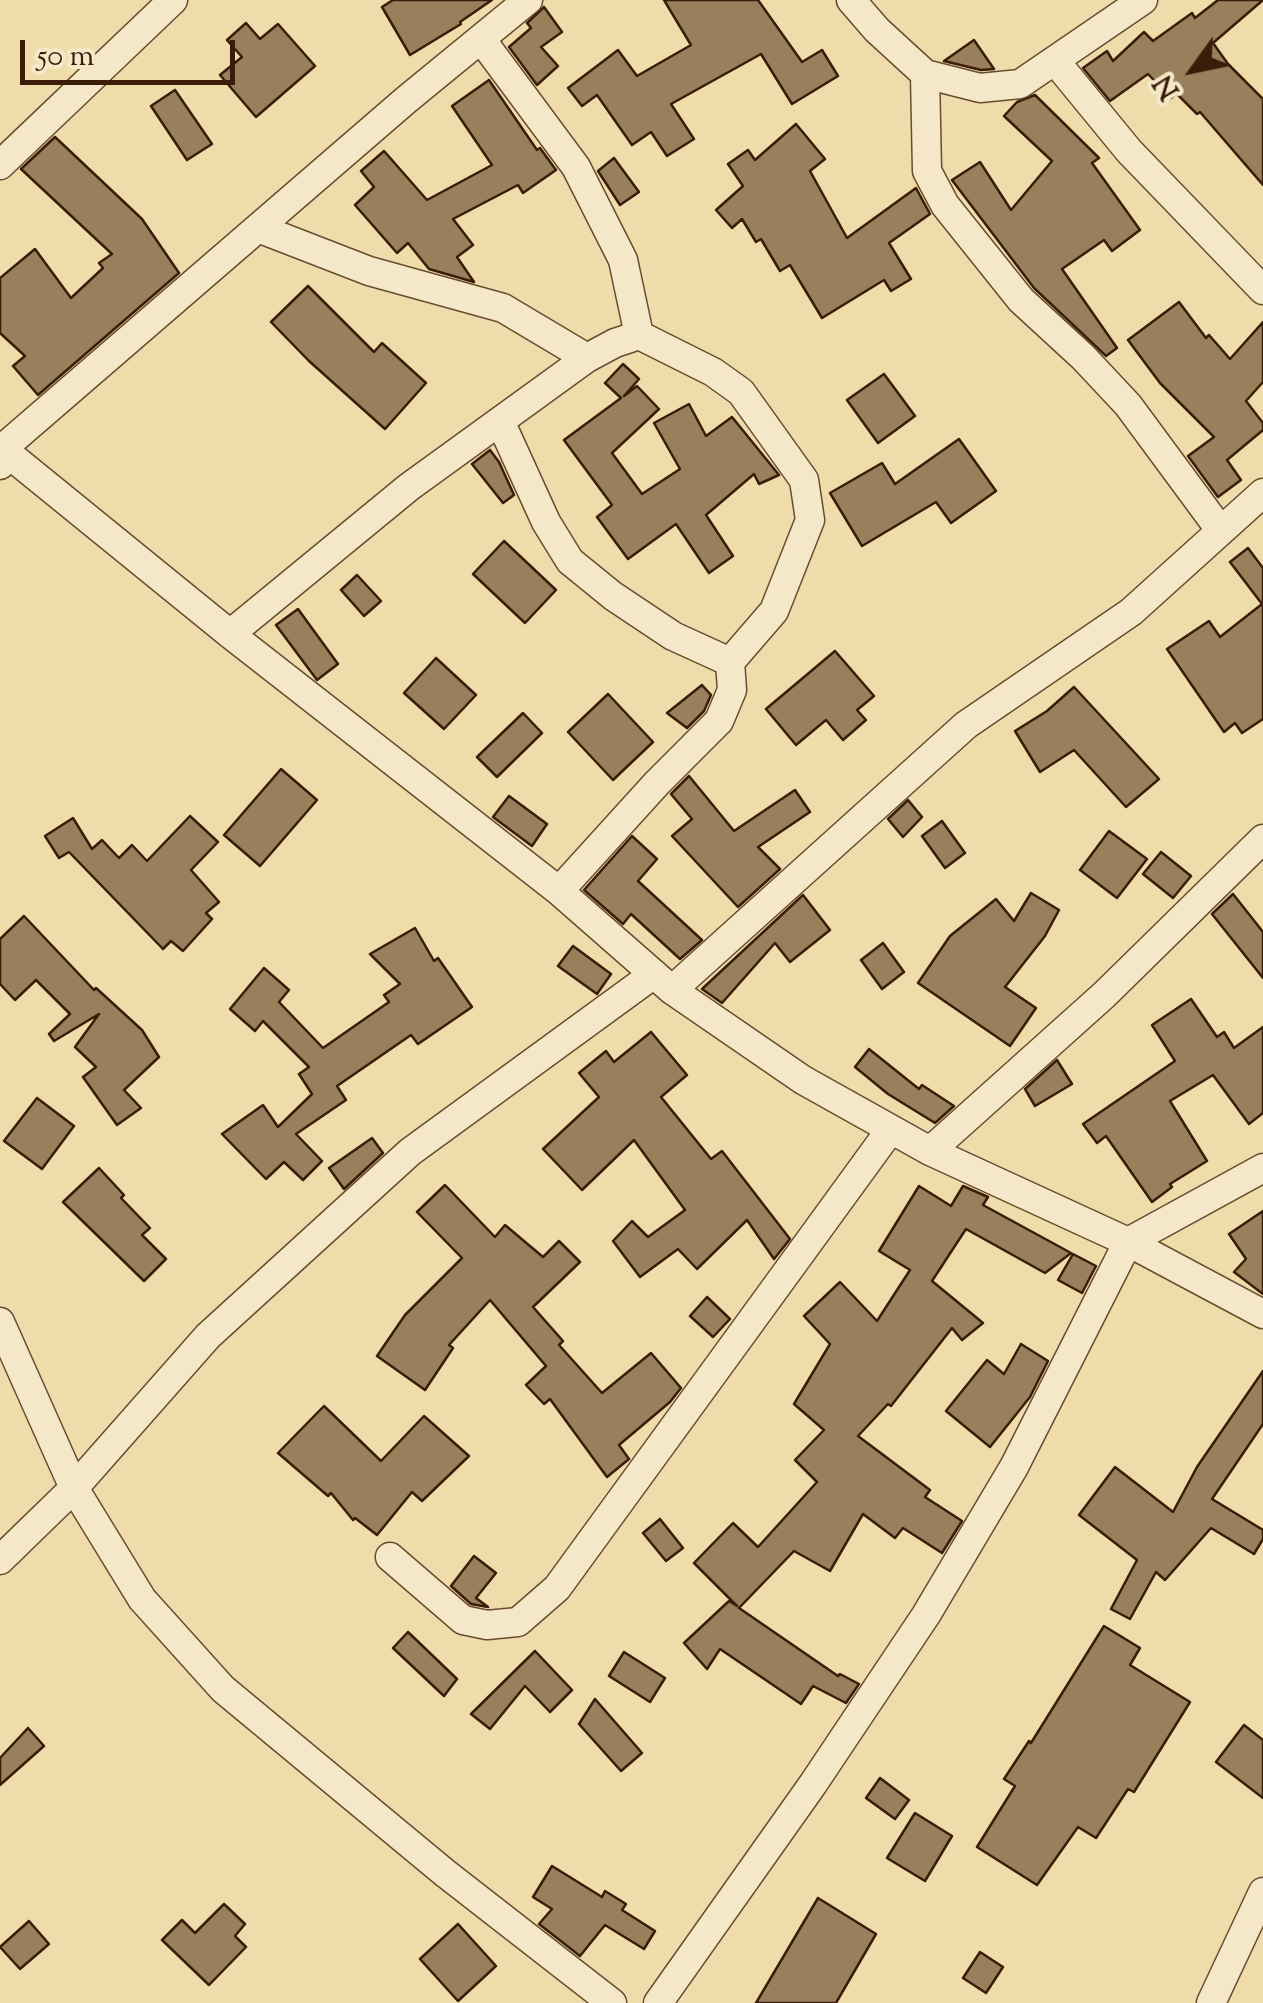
<!DOCTYPE html>
<style>
body{margin:0}
#map{position:relative;width:1263px;height:2003px;overflow:hidden;background:#eedcaa;font-family:"Sorts Mill Goudy",serif}
canvas{display:block}
.north{position:absolute;left:1143px;top:20px;width:100px;height:100px;-webkit-text-stroke:8px #f4e8c8;paint-order:stroke;rotate:237deg;font-size:28px;font-weight:700;line-height:40px;text-align:center;color:#3b1c08}
.north::after{content:'';display:block;margin:auto;width:35px;height:45px;background:#3b1c08;clip-path:polygon(50% 0,100% 100%,50% 72%,0 100%)}
.scale{position:absolute;left:20px;top:40px;width:215px;height:45px;box-sizing:border-box;border:5px solid #3b1c08;border-top:0;padding-left:12px;font-size:30px;line-height:35px;white-space:nowrap;color:#3b1c08;-webkit-text-stroke:8px #f4e8c8;paint-order:stroke}
</style>
<div id="map">
<canvas width="1263" height="2003"></canvas>
<div class="north">N</div>
<div class="scale">50 m</div>
</div>
<script>
const ctx = document.querySelector('canvas').getContext('2d');
ctx.lineJoin = 'round';
function fill(path, color) { ctx.fillStyle = color; ctx.fill(path, 'evenodd'); }
const shape = rows => new Path2D(rows.map(r => 'M' + r).join(''));
function trace(path, color, width, dash) { ctx.strokeStyle = color; ctx.lineWidth = width; ctx.lineCap = dash ? 'butt' : 'round'; ctx.setLineDash(dash || []); ctx.stroke(path); }
const building = shape([
 [393,0,492,0,460,22,461,24,410,55,382,7,393,0],
 [664,0,758,0,802,62,822,50,838,76,792,104,761,54,671,104,694,139,667,156,651,132,632,145,597,95,582,106,568,88,618,50,637,76,691,45,664,0],
 [1218,0,1263,0,1213,43,1228,64,1263,99,1263,185,1200,112,1197,114,1176,93,1171,98,1148,74,1110,101,1083,68,1107,51,1113,61,1144,32,1153,41,1192,13,1195,18,1218,0],
 [544,7,562,32,541,47,558,66,537,85,509,47,531,28,527,23,544,7],
 [246,23,260,39,278,24,315,66,256,117,220,75,242,57,227,40,246,23],
 [974,40,994,69,981,70,944,61,974,40],
 [489,80,537,150,540,148,556,170,523,193,518,185,453,219,473,245,457,257,474,282,429,269,408,243,397,253,355,205,374,187,361,171,384,151,427,200,492,165,452,106,489,80],
 [175,90,212,144,187,160,151,106,175,90],
 [1035,95,1099,158,1092,163,1140,230,1112,251,1104,240,1062,269,1117,348,1106,356,1034,288,952,180,980,162,1011,210,1052,161,1004,116,1017,102,1035,95],
 [796,124,825,159,810,171,847,238,916,188,930,214,889,243,911,279,891,291,884,280,822,318,790,265,780,271,761,239,756,242,742,219,732,228,716,210,743,186,728,164,748,150,755,160,796,124],
 [55,137,142,219,179,273,38,395,13,366,25,356,0,333,0,278,35,249,71,298,103,268,99,263,112,254,21,169,55,137],
 [614,158,639,192,620,205,598,171,614,158],
 [308,286,374,352,382,343,426,383,385,429,309,361,271,322,308,286],
 [1179,302,1206,338,1209,335,1230,359,1263,322,1263,382,1246,401,1263,423,1263,430,1227,460,1241,480,1218,497,1188,456,1214,437,1160,383,1128,340,1179,302],
 [623,364,639,379,624,396,637,386,659,409,612,453,642,494,680,469,654,423,689,404,706,436,732,417,779,475,759,484,754,474,706,515,733,556,709,573,676,524,628,559,597,517,612,505,564,440,621,398,605,383,623,364],
 [884,374,915,416,878,443,847,400,884,374],
 [959,439,996,491,951,523,936,502,862,546,830,493,882,463,895,484,959,439],
 [490,450,499,462,514,495,503,503,472,464,490,450],
 [504,541,556,590,525,623,473,574,504,541],
 [1248,548,1263,568,1263,719,1242,733,1235,723,1224,732,1167,649,1209,621,1220,637,1262,604,1230,562,1248,548],
 [357,575,381,601,364,616,341,590,357,575],
 [298,609,338,664,317,680,276,625,298,609],
 [835,651,874,696,857,710,866,720,843,740,826,720,796,745,766,709,835,651],
 [436,658,476,695,444,729,404,693,436,658],
 [702,685,711,695,704,711,687,728,667,713,702,685],
 [1074,687,1159,779,1126,807,1074,750,1040,772,1015,731,1047,711,1074,687],
 [608,694,653,742,613,780,568,732,608,694],
 [523,713,542,733,497,777,477,757,523,713],
 [281,769,317,800,260,866,224,835,281,769],
 [689,776,734,831,795,790,810,812,758,847,780,869,738,907,672,836,692,819,671,794,689,776],
 [509,796,547,824,532,846,493,817,509,796],
 [908,800,922,817,903,837,888,819,908,800],
 [190,816,218,842,191,870,219,902,206,913,212,919,183,951,171,941,163,949,69,852,59,858,45,836,73,818,92,849,102,840,119,858,132,845,147,861,190,816],
 [942,821,965,853,945,868,922,836,942,821],
 [1109,831,1147,859,1117,898,1080,870,1109,831],
 [632,836,657,859,638,881,702,940,680,959,631,914,623,924,584,890,632,836],
 [1161,852,1191,876,1173,898,1143,874,1161,852],
 [1031,893,1059,910,1045,936,1005,987,1036,1008,1010,1046,918,983,950,936,996,899,1014,921,1031,893],
 [1233,894,1263,932,1263,978,1212,914,1233,894],
 [803,895,830,930,790,962,775,943,722,1003,702,989,803,895],
 [24,916,94,990,96,988,142,1030,159,1057,124,1090,141,1108,117,1125,83,1077,96,1067,75,1047,99,1014,54,1041,49,1034,70,1014,36,980,15,1000,0,984,0,939,24,916],
 [415,928,434,961,438,958,472,1007,418,1044,411,1035,337,1086,346,1100,296,1134,322,1161,303,1180,284,1162,266,1179,222,1134,263,1105,278,1127,312,1094,299,1074,309,1067,263,1021,255,1031,230,1009,264,968,289,990,279,1002,323,1048,389,1002,384,995,400,984,370,954,415,928],
 [883,943,904,972,882,989,861,960,883,943],
 [573,946,611,974,597,994,558,966,573,946],
 [1191,999,1217,1037,1224,1032,1234,1048,1263,1027,1263,1113,1249,1124,1213,1075,1170,1101,1207,1161,1170,1184,1172,1187,1152,1202,1106,1136,1097,1143,1083,1124,1175,1061,1152,1025,1191,999],
 [651,1032,687,1075,661,1097,711,1159,722,1151,790,1239,774,1259,747,1220,697,1269,678,1249,640,1277,613,1241,632,1221,648,1237,685,1210,634,1140,582,1190,543,1149,599,1097,579,1073,606,1051,614,1062,651,1032],
 [869,1049,919,1089,922,1085,954,1106,935,1123,888,1094,855,1067,869,1049],
 [1057,1060,1072,1084,1035,1106,1025,1089,1057,1060],
 [37,1098,74,1126,42,1169,4,1141,37,1098],
 [372,1138,383,1153,344,1189,329,1168,372,1138],
 [99,1168,124,1195,121,1198,150,1228,142,1235,166,1259,144,1281,63,1202,99,1168],
 [445,1185,495,1237,505,1225,543,1257,559,1241,580,1262,533,1307,563,1341,559,1345,602,1393,651,1353,681,1388,670,1402,619,1445,629,1459,607,1477,550,1399,544,1404,526,1385,546,1366,490,1300,449,1345,453,1348,425,1390,377,1356,405,1315,462,1258,417,1212,445,1185],
 [919,1186,951,1206,963,1186,988,1197,983,1205,1071,1253,1045,1273,966,1229,932,1281,983,1323,962,1340,952,1328,891,1406,888,1404,858,1436,930,1490,925,1497,962,1521,942,1553,903,1528,895,1538,863,1514,830,1571,794,1551,739,1608,838,1676,840,1674,859,1684,846,1703,813,1686,801,1704,720,1649,707,1669,684,1643,729,1601,737,1606,694,1563,733,1523,758,1547,817,1482,795,1460,824,1430,794,1404,830,1344,804,1316,840,1282,877,1321,910,1270,879,1251,919,1186],
 [1263,1211,1263,1294,1234,1272,1246,1259,1229,1234,1263,1211],
 [1073,1254,1096,1266,1082,1293,1058,1280,1073,1254],
 [707,1297,730,1319,713,1337,690,1316,707,1297],
 [1021,1344,1048,1361,1030,1397,990,1447,946,1411,987,1360,1004,1374,1021,1344],
 [1263,1371,1263,1424,1212,1499,1263,1530,1263,1539,1254,1554,1211,1528,1165,1580,1156,1572,1130,1619,1111,1609,1137,1560,1079,1515,1115,1467,1173,1512,1197,1467,1263,1371],
 [324,1406,381,1461,424,1416,469,1456,422,1501,412,1492,377,1535,355,1518,353,1520,331,1493,328,1496,278,1453,324,1406],
 [660,1519,683,1548,666,1561,643,1533,660,1519],
 [474,1556,496,1573,476,1598,488,1607,471,1604,451,1586,474,1556],
 [1104,1626,1140,1648,1130,1665,1190,1702,1134,1792,1128,1789,1096,1838,1078,1827,1037,1885,977,1847,1015,1786,1004,1779,1029,1741,1031,1743,1104,1626],
 [408,1632,457,1679,444,1696,393,1648,408,1632],
 [535,1651,572,1690,550,1712,525,1686,490,1729,471,1714,535,1651],
 [624,1652,665,1678,650,1702,609,1676,624,1652],
 [595,1699,642,1753,621,1771,579,1724,595,1699],
 [1244,1725,1263,1740,1263,1798,1216,1762,1244,1725],
 [28,1728,44,1746,0,1785,0,1758,28,1728],
 [880,1778,909,1800,895,1819,866,1798,880,1778],
 [915,1813,952,1836,925,1881,887,1858,915,1813],
 [552,1866,602,1897,605,1891,626,1904,622,1910,655,1931,644,1949,605,1925,580,1956,539,1924,552,1909,533,1897,552,1866],
 [818,1898,876,1934,836,2003,756,2003,818,1898],
 [224,1904,245,1924,235,1936,246,1947,209,1985,162,1940,182,1920,195,1933,224,1904],
 [29,1921,49,1944,20,1969,0,1947,29,1921],
 [458,1924,496,1966,458,2001,420,1959,458,1924],
 [980,1952,1003,1967,986,1993,963,1978,980,1952]
]);
const street = shape([
 [851,0,877,30,925,74,980,88,1020,84,1143,0],
 [481,39,576,167,623,260,639,335],
 [1056,62,1129,151,1263,290],
 [925,74,927,171,945,205,1021,300,1083,357,1128,405,1221,531],
 [0,165,173,0],
 [258,228,369,271,503,308,587,358],
 [500,421,546,522,570,561,613,596,673,636,730,662],
 [0,447,230,634,559,891,672,990,803,1080,930,1151,1128,1242,1263,1314],
 [0,465,2,449,406,100,528,0],
 [230,634,409,487,587,358,615,343,639,335,713,372,741,392,804,480,810,520,774,611,730,662,732,690,719,721,657,783,559,891],
 [672,990,966,725,1131,612,1263,493],
 [930,1151,1104,995,1263,839],
 [0,1322,74,1488,142,1599,223,1689,445,1873,612,2003],
 [390,1557,463,1620,487,1625,518,1622,557,1588,891,1129],
 [0,1560,74,1488,208,1336,410,1152,654,974],
 [658,2003,813,1784,926,1615,1014,1467,1128,1242,1263,1168],
 [1211,2003,1263,1892]
]);
fill(building, '#98805c');
trace(building, '#3b1c08', 2.5);
trace(street, '#684c30', 31);
trace(street, '#f4e8c8', 28);
</script>
